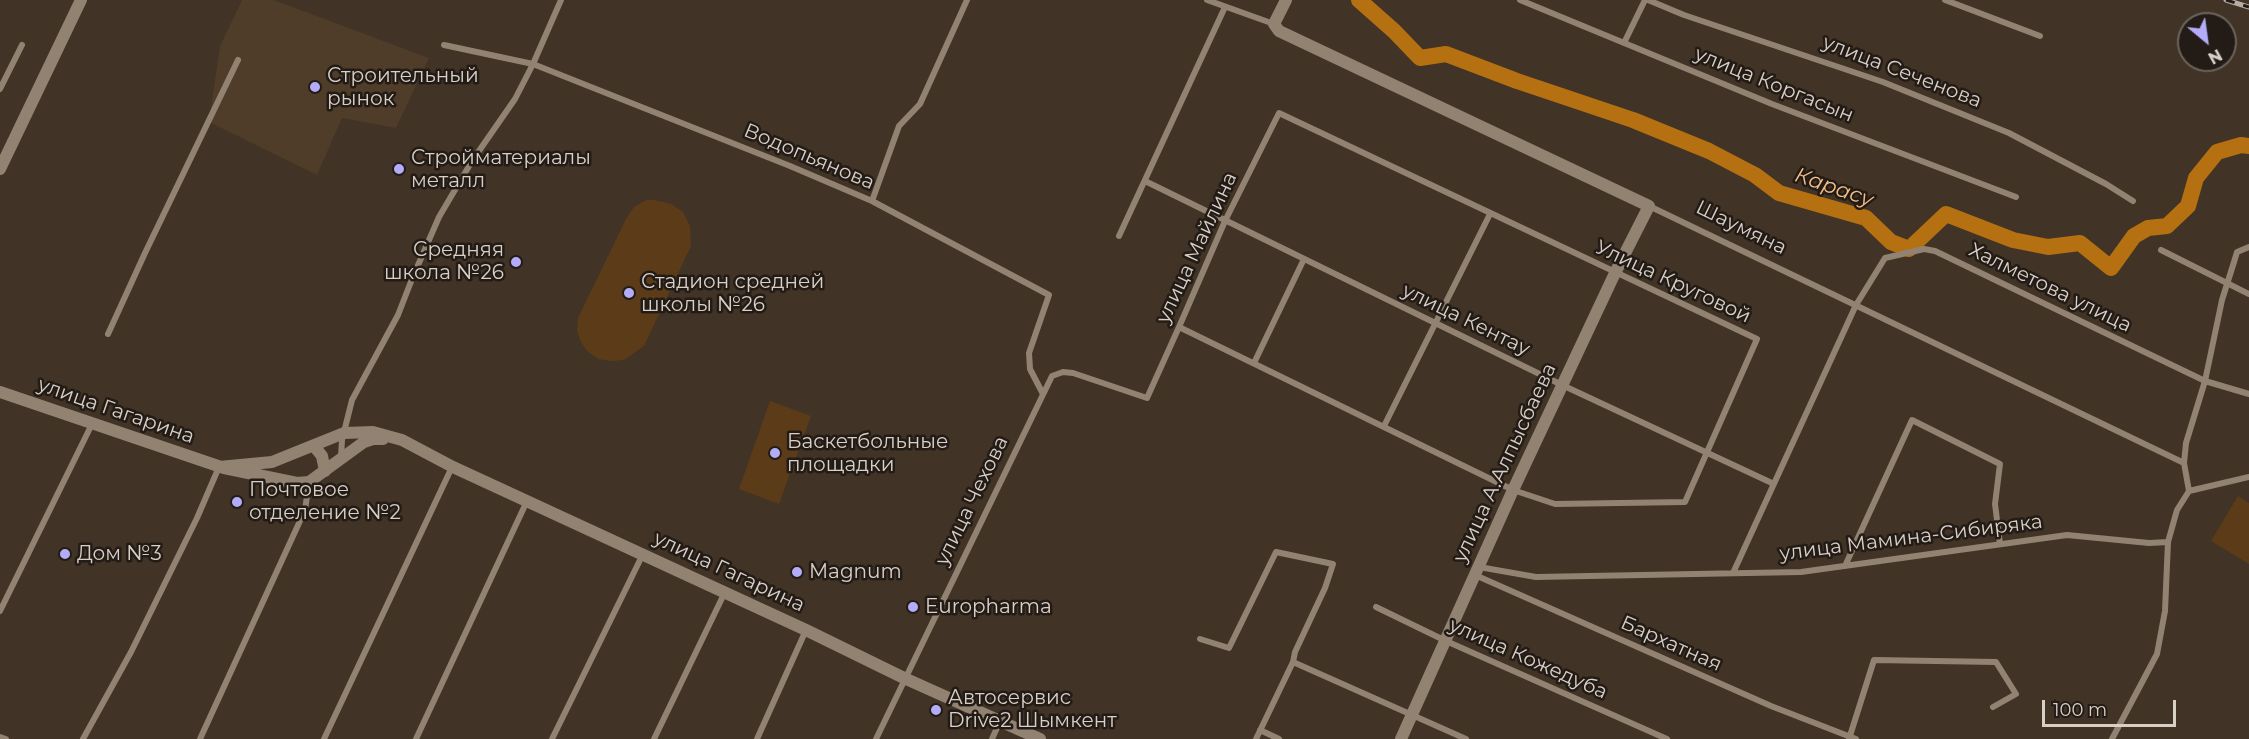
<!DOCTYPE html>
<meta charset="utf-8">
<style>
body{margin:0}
#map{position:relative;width:2249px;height:739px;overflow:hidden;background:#413325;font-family:Montserrat,sans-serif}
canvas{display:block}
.north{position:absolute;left:2177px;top:12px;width:60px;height:60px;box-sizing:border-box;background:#231c16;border:2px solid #6b645d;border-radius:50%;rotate:151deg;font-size:16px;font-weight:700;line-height:24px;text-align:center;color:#d8cfc7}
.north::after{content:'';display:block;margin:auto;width:21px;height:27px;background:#b3adf9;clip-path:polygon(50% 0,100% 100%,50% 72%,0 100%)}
.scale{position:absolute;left:2042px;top:700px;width:134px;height:27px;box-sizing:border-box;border:3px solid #d8cfc7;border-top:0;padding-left:8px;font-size:18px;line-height:21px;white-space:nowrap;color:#d8cfc7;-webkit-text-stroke:4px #231c16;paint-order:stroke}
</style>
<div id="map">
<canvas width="2249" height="739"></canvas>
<div class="north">N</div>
<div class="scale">100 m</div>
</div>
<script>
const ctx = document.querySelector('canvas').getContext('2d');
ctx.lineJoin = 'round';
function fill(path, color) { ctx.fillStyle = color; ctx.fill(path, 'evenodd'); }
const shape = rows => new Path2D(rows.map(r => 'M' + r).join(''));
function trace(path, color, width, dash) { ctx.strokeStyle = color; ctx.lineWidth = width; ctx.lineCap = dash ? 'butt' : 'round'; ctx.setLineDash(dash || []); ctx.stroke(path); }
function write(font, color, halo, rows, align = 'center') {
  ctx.font = font + ' Montserrat,sans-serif'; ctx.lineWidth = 5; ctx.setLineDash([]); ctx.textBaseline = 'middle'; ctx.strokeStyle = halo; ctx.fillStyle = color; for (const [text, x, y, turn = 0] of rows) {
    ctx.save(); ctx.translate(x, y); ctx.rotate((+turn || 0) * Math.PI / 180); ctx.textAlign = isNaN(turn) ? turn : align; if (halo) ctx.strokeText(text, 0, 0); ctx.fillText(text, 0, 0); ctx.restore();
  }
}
const built = shape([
 [242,0,274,0,429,58,396,128,342,118,317,175,209,122,220,46]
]);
const green = shape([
 [646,200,654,200,671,204,683,212,690,226,691,246,644,346,624,360,611,361,598,359,587,351,581,342,577,331,578,318,626,219,634,207],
 [770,401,811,416,779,504,739,489],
 [2238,496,2249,503,2249,564,2211,541]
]);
const river = shape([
 [1359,0,1394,31,1420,58,1446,54,1517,81,1633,120,1709,151,1755,175,1779,193,1866,218,1891,242,1909,249,1946,214,2013,240,2048,247,2080,243,2111,268,2134,236,2148,228,2167,226,2188,206,2196,178,2217,152,2241,145,2249,146]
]);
const street = shape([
 [1207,0,1274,24],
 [1520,0,1772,104,2016,197],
 [1648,0,1684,15,1883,82,2009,133,2106,184,2133,201],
 [1945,0,2040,36],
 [1624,43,1645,0],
 [444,45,533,64,790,166,872,201,1049,295,1029,353,1030,369,1043,394],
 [0,89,22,45],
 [1145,181,1562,385,1774,484],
 [872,201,899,126,920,104,967,0],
 [1649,206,2184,463],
 [1119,236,1225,7],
 [2161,250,2249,294],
 [108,334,145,253,238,60],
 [1254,363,1304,259],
 [1384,426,1490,214],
 [341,457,342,440,352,400,398,315,412,279,439,217,472,161,515,99,533,64,561,0],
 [2189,491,2184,463,2186,443,2205,381,2222,300,2234,262,2237,252,2249,247],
 [2189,491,2249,477],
 [1845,566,1912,420,2000,464,1995,504,2000,544],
 [1479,567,1536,577,1801,572,2067,535,2149,543,2168,542],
 [1733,573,1856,305,1885,258,1924,249,1935,251,2205,381,2249,394],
 [1475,575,1771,706,1856,739],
 [1376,607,1446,641,1667,739],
 [0,611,92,424],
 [1200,639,1229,648,1276,552,1333,564,1325,588,1295,652,1293,662,1256,739],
 [1293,662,1466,739],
 [1260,730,1279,739],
 [0,737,6,739],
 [83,739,131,652,197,518,219,467],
 [200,739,305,510,309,482],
 [324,739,452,467],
 [416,739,527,501],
 [552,739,643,554],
 [654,739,725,592],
 [757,739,806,630],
 [876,739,1052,376,1063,372,1073,373,1147,398,1179,327,1225,221,1279,113,1757,339,1685,502,1555,504,1513,490,1179,327],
 [992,739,1000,721],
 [1849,739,1874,660,1996,662,2016,694,1993,707],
 [2112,739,2157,654,2165,611,2168,542,2177,510,2189,491]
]);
const secondary = shape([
 [1286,0,1274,24,1279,31,1649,206,1615,273,1513,490,1401,739],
 [0,169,81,0],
 [0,392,224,468,297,483,309,482,364,442,373,439,383,439],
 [314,446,322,456,325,471],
 [219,467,272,462,344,433,373,432,402,440,453,467,806,630,904,678,1040,739]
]);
const rail = shape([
 [2226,0,2249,7]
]);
const markers = [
 [315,87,6,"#b3adf9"],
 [399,169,6,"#b3adf9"],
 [516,262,6,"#b3adf9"],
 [629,293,6,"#b3adf9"],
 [775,453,6,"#b3adf9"],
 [237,502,6,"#b3adf9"],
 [65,554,6,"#b3adf9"],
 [797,572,6,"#b3adf9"],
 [913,607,6,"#b3adf9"],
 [936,710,6,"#b3adf9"]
];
const streetNames = [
 ["улица Сеченова",1902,72,21],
 ["улица Коргасын",1774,85,22],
 ["Водопьянова",809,157,23],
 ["Шаумяна",1741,228,26],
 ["улица Майлина",1197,248,-65],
 ["Улица Круговой",1673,282,25],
 ["Халметова улица",2050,288,26],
 ["улица Кентау",1466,320,26],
 ["улица Гагарина",116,411,19],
 ["улица А.Алпысбаева",1505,463,-65],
 ["улица Чехова",972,501,-64],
 ["улица Мамина-Сибиряка",1911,538,-7],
 ["улица Гагарина",729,572,25],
 ["Бархатная",1671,644,24],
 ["улица Кожедуба",1528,659,24]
];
const poiNames = [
 ["Строительный",327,76],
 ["рынок",327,99],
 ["Стройматериалы",411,158],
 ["металл",411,181],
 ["Средняя",504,250,"right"],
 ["школа №26",504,273,"right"],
 ["Стадион средней",641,282],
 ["школы №26",641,305],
 ["Баскетбольные",787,442],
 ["площадки",787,465],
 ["Почтовое",249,490],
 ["отделение №2",249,513],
 ["Дом №3",77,554],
 ["Magnum",809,572],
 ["Europharma",925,607],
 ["Автосервис",948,698],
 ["Drive2 Шымкент",948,721]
];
const waterNames = [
 ["Карасу",1834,188,19]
];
fill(built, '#4f3c29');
fill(green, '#5c3c18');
trace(river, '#b47011', 16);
trace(street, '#928272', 6);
trace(secondary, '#928272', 12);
trace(rail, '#b6aca3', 5);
trace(rail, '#231c16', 3, [9]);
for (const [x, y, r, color] of markers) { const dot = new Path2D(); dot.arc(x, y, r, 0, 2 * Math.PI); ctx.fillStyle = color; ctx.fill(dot); trace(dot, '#231c16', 2); }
write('20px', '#d8cfc7', '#231c16', streetNames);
write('20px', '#d8cfc7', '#231c16', poiNames, 'left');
write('italic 21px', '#f5be86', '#231c16', waterNames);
</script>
